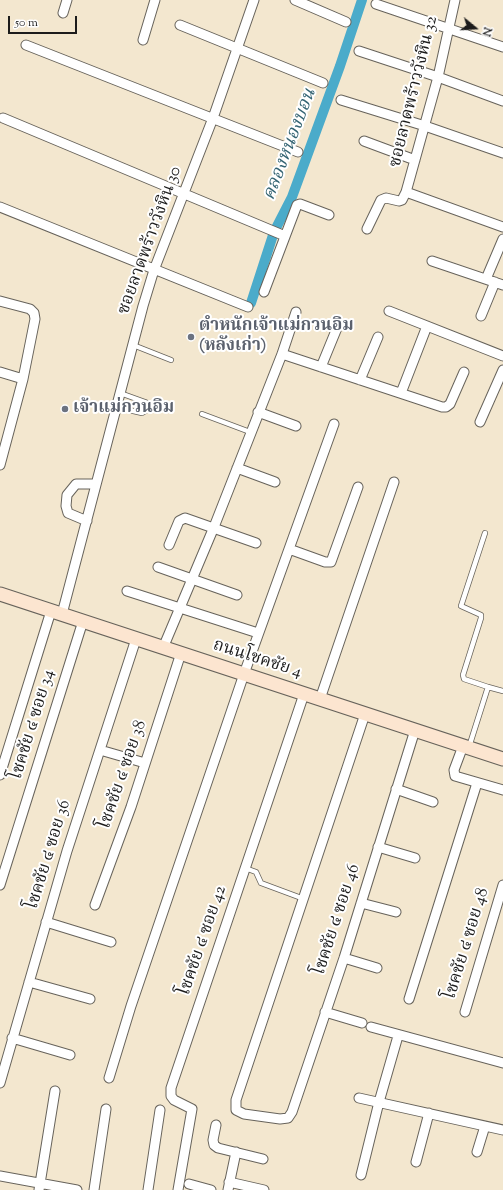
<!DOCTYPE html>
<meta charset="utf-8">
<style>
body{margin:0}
#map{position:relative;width:503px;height:1190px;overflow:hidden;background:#f3e7cf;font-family:"Sorts Mill Goudy",serif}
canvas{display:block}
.north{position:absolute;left:455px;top:8px;width:40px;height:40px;-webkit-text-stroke:3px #fff;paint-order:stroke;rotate:108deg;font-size:11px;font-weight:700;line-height:16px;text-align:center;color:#1c1c1c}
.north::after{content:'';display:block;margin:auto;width:14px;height:18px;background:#1c1c1c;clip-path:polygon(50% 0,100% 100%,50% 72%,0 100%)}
.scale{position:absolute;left:8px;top:16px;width:69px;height:18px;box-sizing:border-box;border:2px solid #1c1c1c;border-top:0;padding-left:5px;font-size:12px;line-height:14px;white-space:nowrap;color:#1c1c1c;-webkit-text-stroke:3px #fff;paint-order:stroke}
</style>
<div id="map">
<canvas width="503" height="1190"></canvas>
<div class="north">N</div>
<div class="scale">50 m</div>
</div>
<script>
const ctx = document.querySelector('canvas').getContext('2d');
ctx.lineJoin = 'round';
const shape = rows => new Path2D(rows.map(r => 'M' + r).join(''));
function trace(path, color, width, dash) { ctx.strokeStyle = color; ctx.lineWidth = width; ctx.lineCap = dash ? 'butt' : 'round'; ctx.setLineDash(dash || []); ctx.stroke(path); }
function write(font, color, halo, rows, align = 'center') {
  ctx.font = font + ' "Sorts Mill Goudy","Noto Serif Thai",serif'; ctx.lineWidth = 4; ctx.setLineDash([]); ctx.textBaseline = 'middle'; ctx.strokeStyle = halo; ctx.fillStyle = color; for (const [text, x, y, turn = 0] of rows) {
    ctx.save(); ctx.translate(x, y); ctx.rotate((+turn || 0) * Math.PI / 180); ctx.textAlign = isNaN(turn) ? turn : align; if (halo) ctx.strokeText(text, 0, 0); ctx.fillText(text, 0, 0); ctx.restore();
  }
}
const canal = shape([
 [251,303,274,232,292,197,340,66,362,0]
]);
const lane = shape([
 [133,345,171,360],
 [116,407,142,413,147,410,147,403,145,402,120,393],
 [202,414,250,432],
 [485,533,461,606,481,615,481,618,463,675,464,679,488,687],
 [469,747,488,687,503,691],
 [245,868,256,872,261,883,304,899]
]);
const street = shape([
 [295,0,346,22],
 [376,4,503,47],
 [63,13,67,0],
 [180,25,323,83],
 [143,40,155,0],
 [26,45,298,152],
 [359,51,438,77,503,101],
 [341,100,425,126,503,153],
 [3,118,285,236],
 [364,141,415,160],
 [406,192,503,227],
 [0,207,248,307],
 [367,229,381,200,386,198,399,201,402,200,406,192,438,77,455,0],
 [432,261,503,285],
 [486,279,503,239],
 [264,292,297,205,300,204,329,215],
 [0,301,30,309,34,313,35,319,23,379,0,465],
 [389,311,503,356],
 [481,316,495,282],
 [282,354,442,407,446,407,450,404,464,372],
 [321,367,337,328],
 [0,372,23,379],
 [360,380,378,337],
 [401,393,427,326],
 [258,412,296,426],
 [480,422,503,370],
 [237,468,275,482],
 [87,521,68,513,66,506,67,495,76,484,96,484],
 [169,545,179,521,185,518,256,543],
 [289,549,325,562,331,562,358,487],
 [158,567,237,595],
 [127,591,258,633],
 [62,614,143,306,154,270,213,118,254,0],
 [163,648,214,527,282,354,296,312],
 [320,699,394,482],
 [365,714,236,1100,236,1110,244,1114,280,1119,288,1118,292,1112,344,958,415,730],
 [463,746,454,770,455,776,503,790],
 [100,750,145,763],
 [0,775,51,611],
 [396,789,433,802],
 [378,847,415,858],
 [0,885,83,621],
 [361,903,396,912],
 [95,905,131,807,181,653],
 [46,922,111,942],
 [344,958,377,968],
 [29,982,90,999],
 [409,999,477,783],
 [325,1012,362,1023],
 [465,1012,503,885],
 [371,1027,503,1063],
 [12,1038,70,1055],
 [109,1078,131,1006,244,674,334,424],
 [0,1083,67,851,136,639],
 [359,1098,503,1130],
 [216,1125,213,1140,214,1145,218,1148,263,1159],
 [477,1152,485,1126],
 [416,1162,429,1113],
 [361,1175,379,1102,398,1036],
 [0,1176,77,1190],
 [229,1182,264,1190],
 [189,1184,211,1190],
 [39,1190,55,1091],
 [94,1190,106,1109],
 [148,1190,160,1110],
 [178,1190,192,1109,174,1100,171,1096,171,1088,304,694],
 [228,1190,236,1152]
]);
const secondary = shape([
 [0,594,503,759]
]);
const markers = [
 [191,337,4,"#6b7280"],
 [65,409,4,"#6b7280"]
];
const streetNames = [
 ["ซอยลาดพร้าววังหิน 32",415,92,-76],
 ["ซอยลาดพร้าววังหิน 30",151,241,-70],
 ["ถนนโชคชัย 4",257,660,18],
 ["โชคชัย ๔ ซอย 34",34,725,-73],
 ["โชคชัย ๔ ซอย 38",124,775,-71],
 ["โชคชัย ๔ ซอย 36",50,855,-73],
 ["โชคชัย ๔ ซอย 46",338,920,-72],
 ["โชคชัย ๔ ซอย 42",204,941,-71],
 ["โชคชัย ๔ ซอย 48",468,944,-73]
];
const worshipNames = [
 ["ตำหนักเจ้าแม่กวนอิม",199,327],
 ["(หลังเก่า)",199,347],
 ["เจ้าแม่กวนอิม",73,409]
];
const waterNames = [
 ["คลองหนองบอน",291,145,-69]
];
trace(canal, '#4babca', 10);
trace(lane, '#67635b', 6);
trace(street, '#67635b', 11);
trace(secondary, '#67635b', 15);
trace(lane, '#fff', 4.5);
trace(street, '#fff', 9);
trace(secondary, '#fce5d0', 13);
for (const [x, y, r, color] of markers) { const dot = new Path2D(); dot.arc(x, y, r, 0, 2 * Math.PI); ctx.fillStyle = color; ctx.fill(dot); trace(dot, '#fff', 1.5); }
write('17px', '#1c1c1c', '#fff', streetNames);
write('bold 17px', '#5b616d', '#fff', worshipNames, 'left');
write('italic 18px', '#346473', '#fff', waterNames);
</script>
